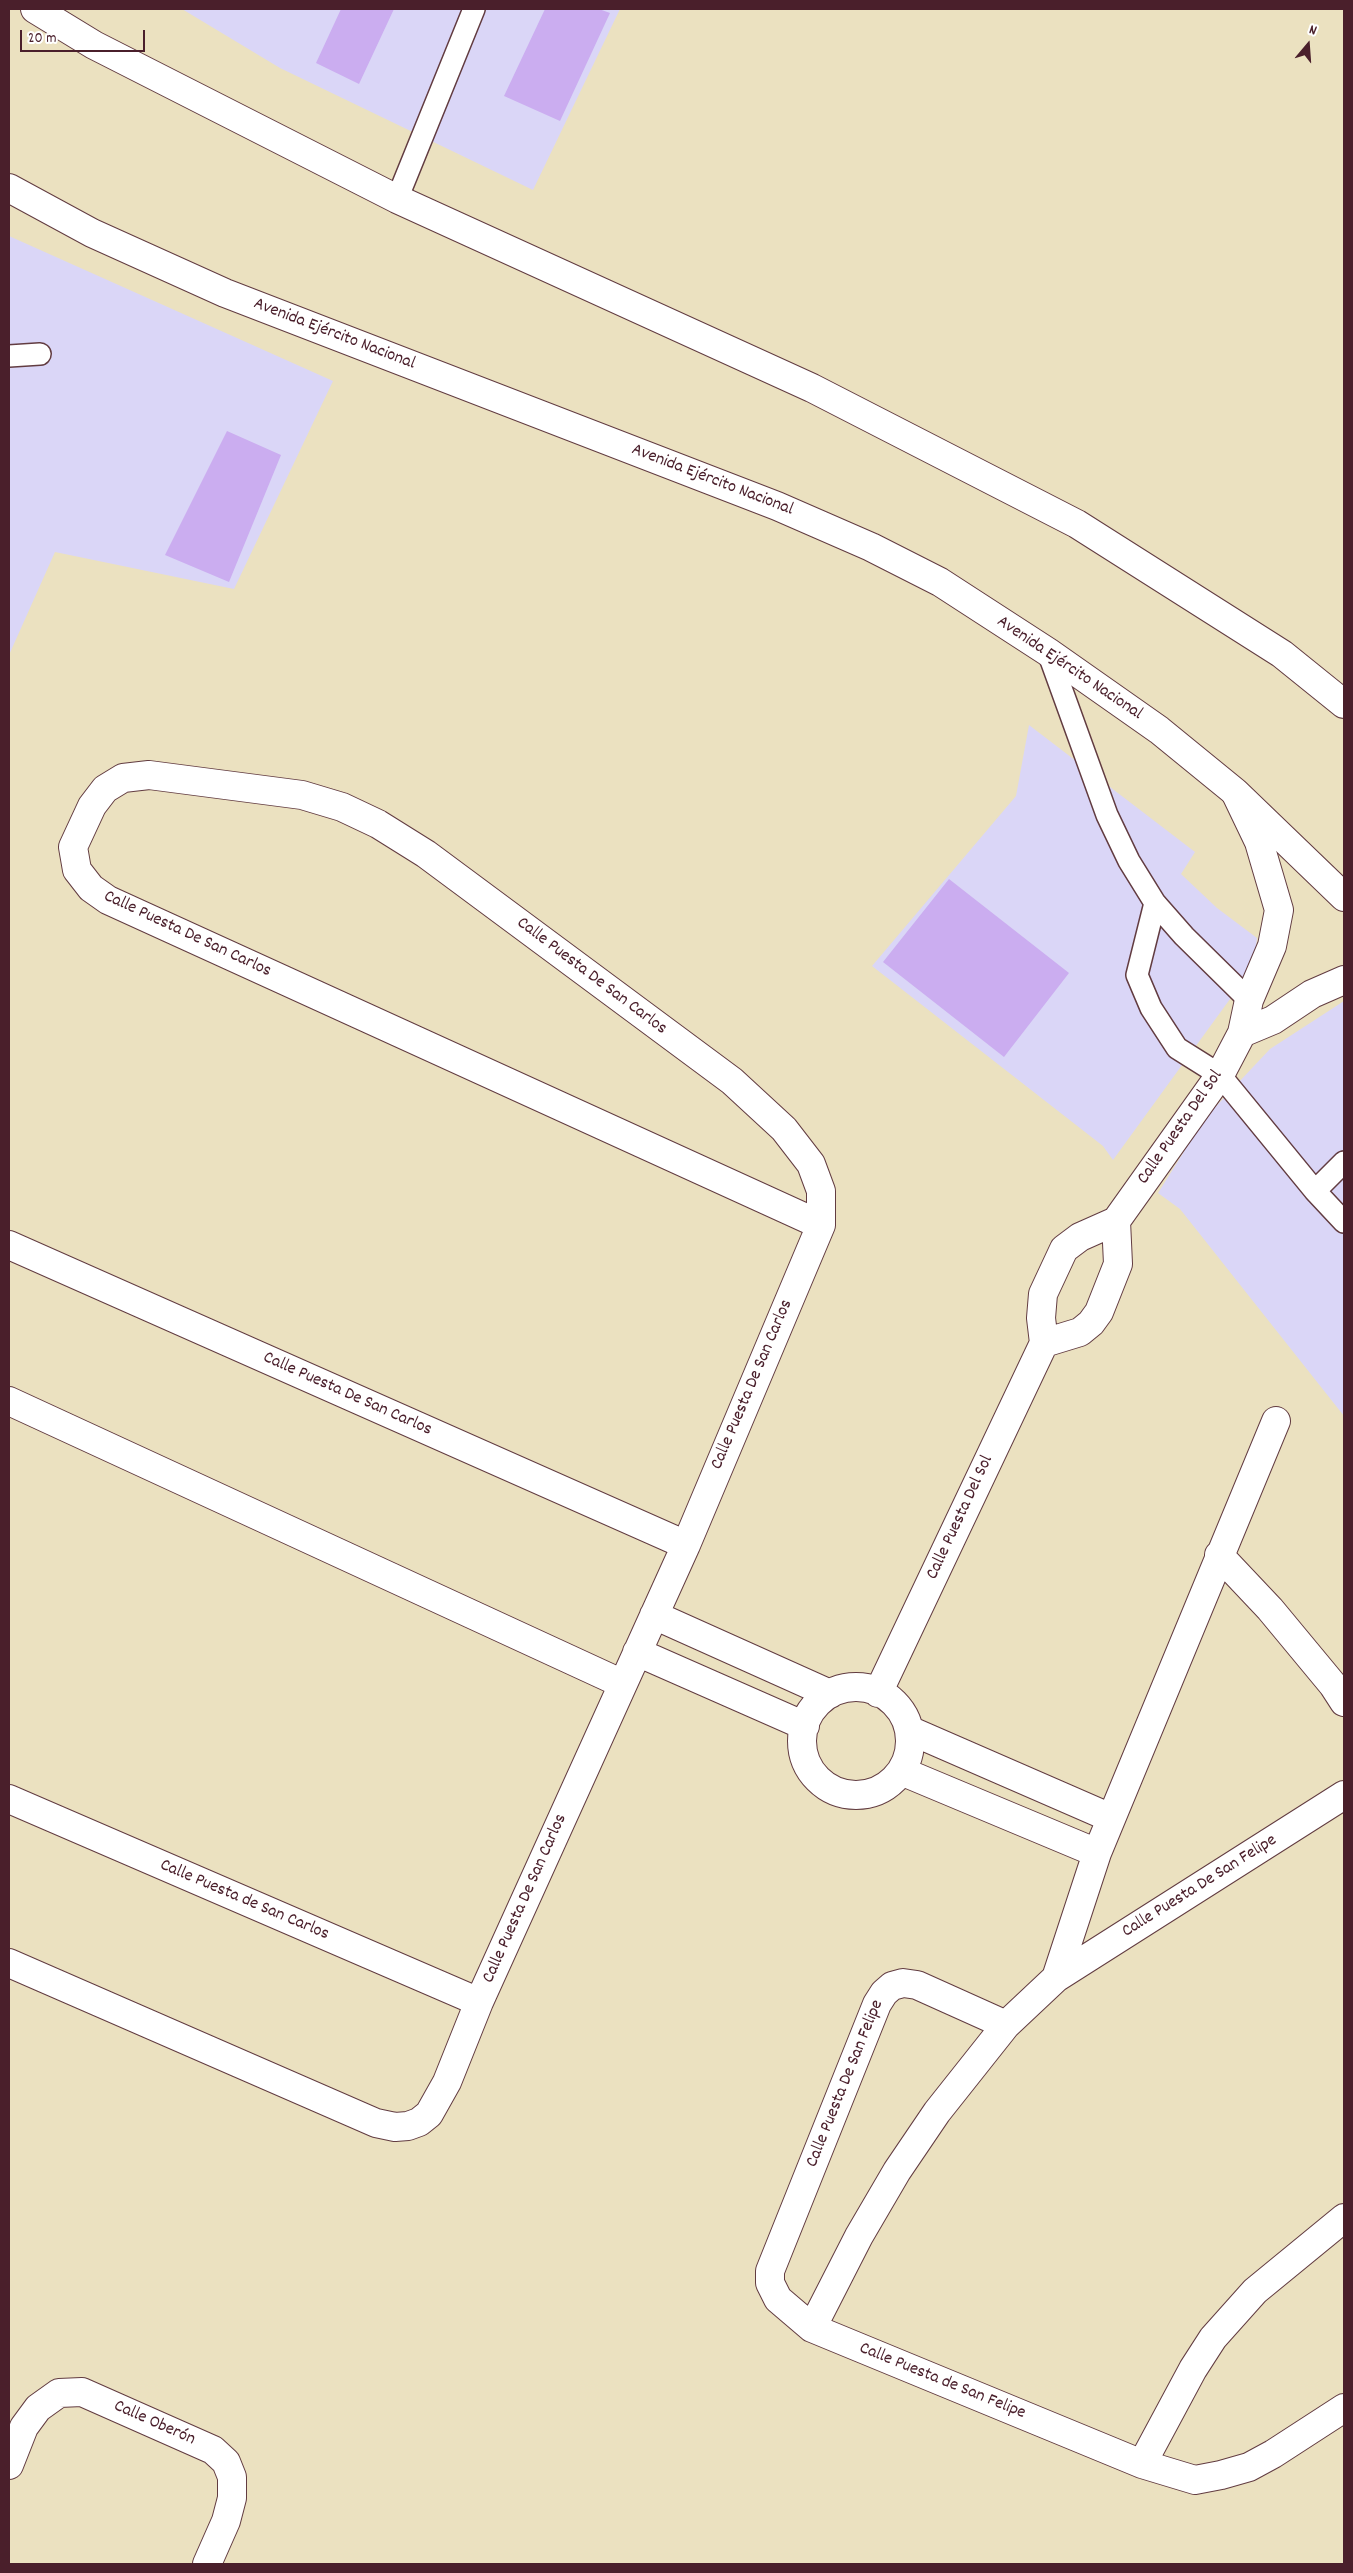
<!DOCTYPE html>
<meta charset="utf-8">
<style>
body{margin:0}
#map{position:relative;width:1353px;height:2573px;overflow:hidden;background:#ebe1c0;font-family:Dekko,sans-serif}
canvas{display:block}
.frame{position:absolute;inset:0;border:10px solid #4a1f2b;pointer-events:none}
.north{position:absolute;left:1283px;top:20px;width:50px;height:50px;-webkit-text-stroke:4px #fff;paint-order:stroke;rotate:18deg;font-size:14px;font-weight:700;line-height:20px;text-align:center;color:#4a1f2b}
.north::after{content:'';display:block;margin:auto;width:18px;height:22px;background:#4a1f2b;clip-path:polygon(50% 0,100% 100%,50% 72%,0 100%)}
.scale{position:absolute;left:20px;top:30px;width:125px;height:22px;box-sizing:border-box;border:2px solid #4a1f2b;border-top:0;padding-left:6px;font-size:15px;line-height:18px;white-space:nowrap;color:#4a1f2b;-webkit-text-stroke:4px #fff;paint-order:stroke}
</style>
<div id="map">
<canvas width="1353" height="2573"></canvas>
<div class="frame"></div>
<div class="north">N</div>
<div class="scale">20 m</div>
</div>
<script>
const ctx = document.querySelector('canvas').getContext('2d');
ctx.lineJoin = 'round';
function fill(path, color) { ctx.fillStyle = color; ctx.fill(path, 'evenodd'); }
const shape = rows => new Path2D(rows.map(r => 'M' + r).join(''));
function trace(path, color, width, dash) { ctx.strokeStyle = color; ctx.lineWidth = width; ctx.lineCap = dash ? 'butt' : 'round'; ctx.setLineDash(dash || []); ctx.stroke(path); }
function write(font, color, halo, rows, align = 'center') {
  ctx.font = font + ' Dekko,sans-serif'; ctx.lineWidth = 4.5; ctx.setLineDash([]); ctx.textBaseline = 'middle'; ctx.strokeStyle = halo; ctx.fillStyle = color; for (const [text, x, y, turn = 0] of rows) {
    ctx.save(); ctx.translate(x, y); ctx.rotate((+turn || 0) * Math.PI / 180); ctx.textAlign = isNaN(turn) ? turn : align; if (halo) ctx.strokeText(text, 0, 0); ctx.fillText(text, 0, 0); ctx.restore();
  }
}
const built = shape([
 [182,9,620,9,533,190,280,68],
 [9,236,333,381,234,589,55,552,9,655],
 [1029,725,1195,852,1181,874,1217,908,1257,938,1254,966,1113,1160,1103,1146,872,966,1016,796],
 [1344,1001,1344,1416,1180,1209,1158,1193,1205,1118,1270,1049]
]);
const building = shape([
 [341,9,394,9,359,84,316,63],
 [545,9,599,9,610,13,560,121,504,96],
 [227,431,281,455,229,582,165,555],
 [949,879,1069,973,1004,1057,883,962]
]);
const service = shape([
 [397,199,474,9],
 [9,356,40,354],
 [1048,652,1107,815,1129,861,1155,903,1184,936,1249,1000],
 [1155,903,1137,975,1151,1008,1177,1048,1220,1075,1315,1191,1344,1222],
 [1315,1191,1344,1162]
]);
const minor = shape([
 [1242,1033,1273,1020,1312,994,1344,980],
 [9,1245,686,1545],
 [1044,1343,1080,1332,1091,1323,1099,1312,1118,1264,1116,1221],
 [9,1401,623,1684],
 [1219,1555,1270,1609,1333,1685,1344,1702],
 [654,1615,830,1694],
 [637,1652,805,1726],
 '802 1741a54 54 0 1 1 108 0a54 54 0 1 1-108 0Z',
 [878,1693,1044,1343,1041,1318,1043,1294,1064,1249,1080,1237,1116,1221,1220,1075,1242,1033,1249,1000,1272,946,1279,910,1259,842,1236,794],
 [909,1730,1111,1818],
 [901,1771,1097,1853],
 [9,1799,479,2002],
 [9,1963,376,2123,395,2127,408,2126,419,2122,429,2114,447,2082,479,2002,686,1545,821,1225,821,1191,811,1164,784,1129,732,1081,426,854,378,824,342,807,302,795,149,775,123,778,105,789,92,806,73,847,77,870,91,888,108,900,821,1225],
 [1056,1978,1097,1853,1276,1421],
 [1006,2025,917,1985,903,1983,892,1986,884,1993,877,2004,770,2271,770,2283,778,2299,812,2328,1142,2464,1195,2480,1221,2475,1249,2467,1273,2454,1344,2408],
 [812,2328,859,2236,897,2171,937,2112,1006,2025,1056,1978,1344,1795],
 [1142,2464,1193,2369,1213,2338,1255,2291,1344,2218],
 [9,2465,24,2427,38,2408,59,2393,82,2392,213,2450,226,2462,232,2477,232,2498,226,2521,207,2564]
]);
const primary = shape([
 [35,9,94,45,397,199,812,388,1077,524,1282,654,1344,704],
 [9,188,92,233,225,293,777,506,871,547,940,582,1048,652,1159,730,1235,792,1344,897]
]);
const streetNames = [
 ["Avenida Ejército Nacional",334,335,21],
 ["Avenida Ejército Nacional",712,481,21],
 ["Avenida Ejército Nacional",1069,669,34],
 ["Calle Puesta De San Carlos",187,935,25],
 ["Calle Puesta De San Carlos",591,977,37],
 ["Calle Puesta Del Sol",1181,1128,-55],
 ["Calle Puesta De San Carlos",753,1385,-67],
 ["Calle Puesta De San Carlos",347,1395,24],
 ["Calle Puesta Del Sol",961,1518,-65],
 ["Calle Puesta De San Felipe",1200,1887,-32],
 ["Calle Puesta De San Carlos",526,1899,-66],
 ["Calle Puesta de San Carlos",244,1901,23],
 ["Calle Puesta De San Felipe",846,2084,-68],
 ["Calle Puesta de San Felipe",942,2382,22],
 ["Calle Oberón",154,2424,24]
];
fill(built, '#dad6f7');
fill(building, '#cbadf0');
trace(service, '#623c41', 24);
trace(minor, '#623c41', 30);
trace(primary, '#623c41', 30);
trace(service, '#fff', 21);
trace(minor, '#fff', 28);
trace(primary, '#fff', 28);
write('18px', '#4a1f2b', '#fff', streetNames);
</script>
